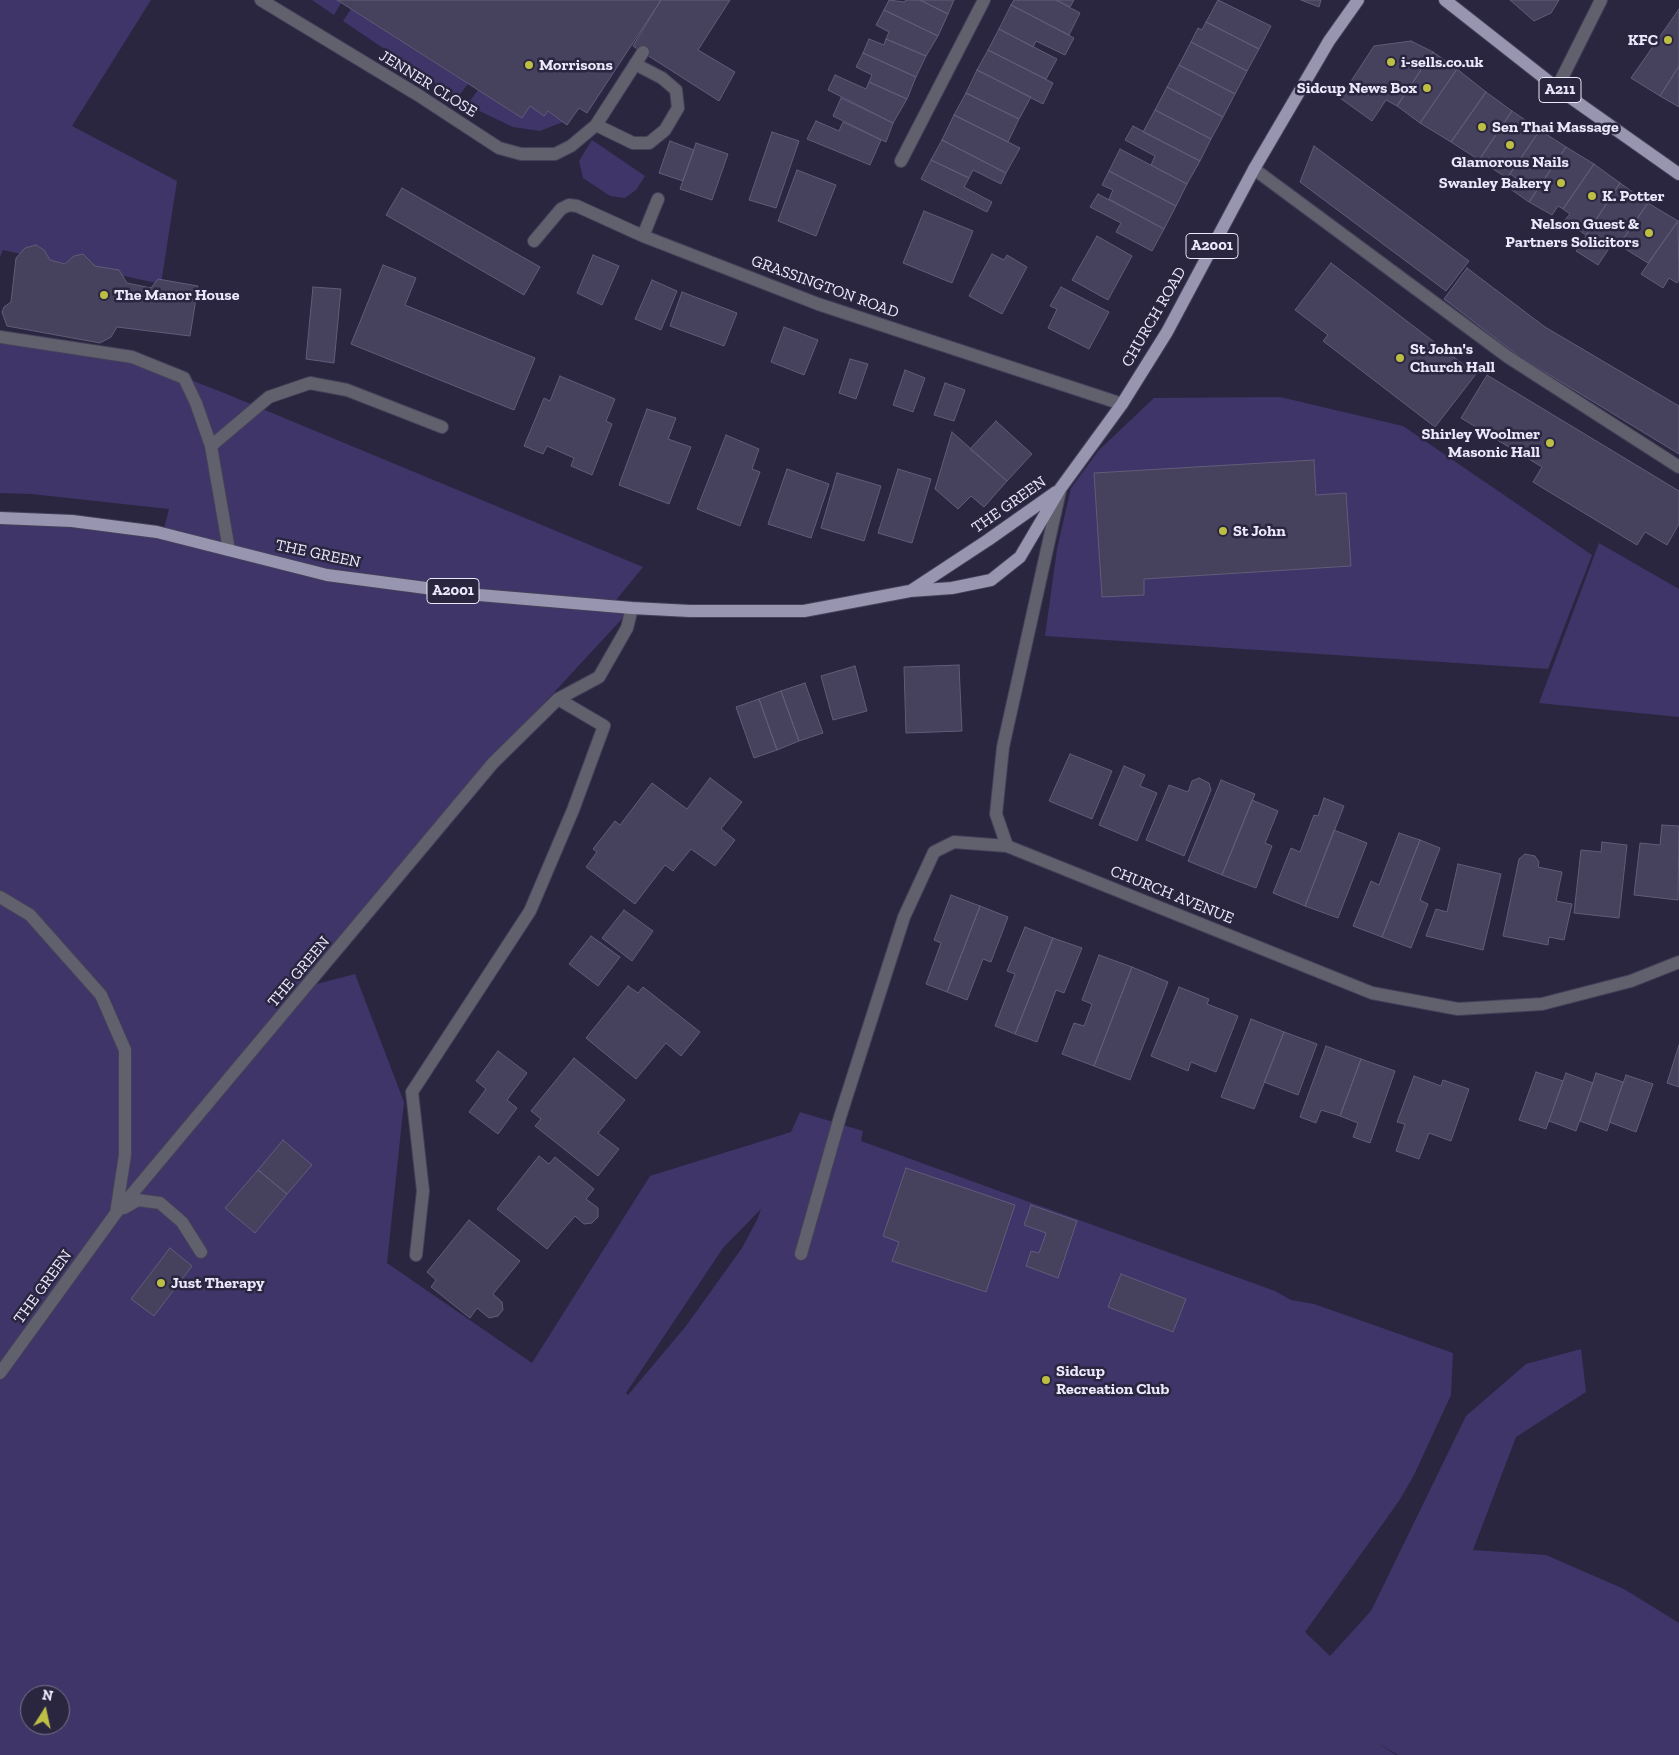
<!DOCTYPE html>
<style>
body{margin:0}
#map{position:relative;width:1679px;height:1755px;overflow:hidden;background:#2a2640;font-family:"Zilla Slab",serif}
canvas{display:block}
.north{position:absolute;left:20px;top:1685px;width:50px;height:50px;box-sizing:border-box;background:#2a2640;border:1px solid #77748b;border-radius:50%;rotate:10deg;font-size:14px;font-weight:700;line-height:20px;text-align:center;color:#ebe9fb}
.north::after{content:'';display:block;margin:auto;width:18px;height:22px;background:#bcbf43;clip-path:polygon(50% 0,100% 100%,50% 72%,0 100%)}
</style>
<div id="map">
<canvas width="1679" height="1755"></canvas>
<div class="north">N</div>
</div>
<script>
const ctx = document.querySelector('canvas').getContext('2d');
ctx.lineJoin = 'round';
function fill(path, color) { ctx.fillStyle = color; ctx.fill(path, 'evenodd'); }
const shape = rows => new Path2D(rows.map(r => 'M' + r).join(''));
function trace(path, color, width, dash) { ctx.strokeStyle = color; ctx.lineWidth = width; ctx.lineCap = dash ? 'butt' : 'round'; ctx.setLineDash(dash || []); ctx.stroke(path); }
function write(font, color, halo, rows, align = 'center') {
  ctx.font = font + ' "Zilla Slab",serif'; ctx.lineWidth = 5; ctx.setLineDash([]); ctx.textBaseline = 'middle'; ctx.strokeStyle = halo; ctx.fillStyle = color; for (const [text, x, y, turn = 0] of rows) {
    ctx.save(); ctx.translate(x, y); ctx.rotate((+turn || 0) * Math.PI / 180); ctx.textAlign = isNaN(turn) ? turn : align; if (halo) ctx.strokeText(text, 0, 0); ctx.fillText(text, 0, 0); ctx.restore();
  }
}
const green = shape([
 [0,0,151,0,72,126,177,181,161,284,3,250,0,257],
 [312,0,337,0,341,3,334,15],
 [351,9,468,84,457,98,343,21],
 [478,90,522,118,530,106,544,116,548,111,563,122,540,131,513,127,467,105],
 [592,140,645,176,636,190,625,198,610,196,583,178,579,161],
 [0,337,132,357,224,393,643,567,612,605,632,608,474,779,309,986,355,974,404,1102,387,1263,532,1363,650,1176,791,1132,800,1112,863,1131,861,1141,1275,1291,1291,1300,1314,1304,1453,1353,1451,1395,1414,1475,1399,1501,1305,1632,1330,1656,1371,1611,1466,1416,1526,1364,1581,1349,1586,1392,1516,1437,1473,1550,1546,1555,1624,1589,1679,1623,1679,1755,1398,1755,1376,1742,1396,1755,0,1755,0,518,163,533,169,509,31,494,0,493],
 [761,1209,758,1218,742,1248,686,1326,628,1395,626,1393,723,1248],
 [30,1695,60,1695,60,1725,30,1725],
 [1280,397,1403,426,1592,555,1548,669,1045,636,1057,549,1071,488,1099,450,1154,398],
 [1599,543,1679,589,1679,717,1539,703]
]);
const building = shape([
 [337,0,661,0,587,113,579,108,567,125,548,111,544,116,530,106,522,118,337,0],
 [661,0,730,0,698,50,735,72,719,101,633,46,661,0],
 [889,0,904,2,906,0,920,0,948,14,938,36,884,10,889,0],
 [920,0,954,0,948,14,920,0],
 [1014,0,1056,0,1080,13,1069,35,1011,5,1014,0],
 [1056,0,1074,0,1070,7,1056,0],
 [1218,0,1271,26,1259,49,1206,22,1218,0],
 [1301,0,1321,0,1319,7,1301,0],
 [1510,0,1559,0,1551,13,1534,21,1510,0],
 [1011,5,1074,38,1065,55,1036,41,1033,47,999,29,1011,5],
 [1679,9,1679,66,1660,96,1631,78,1679,9],
 [884,10,938,36,926,56,886,39,889,32,876,25,884,10],
 [1206,22,1259,49,1247,71,1191,42,1198,28,1202,30,1206,22],
 [999,29,1057,59,1046,79,988,50,999,29],
 [869,39,884,45,886,39,926,56,916,77,863,53,869,39],
 [1411,41,1433,52,1397,106,1386,100,1372,121,1340,98,1374,46,1411,41],
 [1191,42,1247,71,1235,94,1179,65,1191,42],
 [988,50,1053,83,1043,104,977,70,988,50],
 [1433,52,1457,69,1420,123,1397,106,1433,52],
 [863,53,916,77,907,99,869,82,872,75,856,67,863,53],
 [1179,65,1235,94,1223,117,1167,87,1179,65],
 [1679,66,1679,107,1660,96,1679,66],
 [1457,69,1486,92,1451,142,1420,123,1457,69],
 [977,70,1031,97,1019,119,966,93,977,70],
 [835,75,866,89,869,82,907,99,893,123,828,90,835,75],
 [1167,87,1223,117,1211,139,1155,110,1167,87],
 [1486,92,1512,111,1479,160,1451,142,1486,92],
 [966,93,1019,119,1008,142,954,115,966,93],
 [841,98,893,123,886,142,833,116,841,98],
 [1155,110,1211,139,1200,161,1143,132,1155,110],
 [1512,111,1540,130,1507,178,1479,160,1512,111],
 [954,115,1020,148,1006,173,942,140,954,115],
 [816,121,839,131,843,122,881,140,870,165,807,139,816,121],
 [1133,126,1200,161,1187,184,1151,165,1155,156,1125,140,1133,126],
 [1540,130,1566,147,1529,202,1509,188,1516,178,1510,174,1540,130],
 [772,132,799,141,776,208,749,200,772,132],
 [942,140,1006,173,1001,184,973,170,969,178,931,160,942,140],
 [670,141,694,150,683,181,659,173,670,141],
 [696,143,728,154,712,200,680,189,696,143],
 [1314,146,1469,261,1446,291,1300,182,1314,146],
 [1566,147,1594,164,1563,209,1558,206,1552,215,1529,202,1566,147],
 [1120,149,1187,184,1176,206,1109,171,1120,149],
 [931,160,969,178,964,187,992,202,987,212,921,179,931,160],
 [1594,164,1620,183,1586,235,1564,221,1570,214,1563,209,1594,164],
 [797,170,836,185,816,236,778,221,797,170],
 [1109,171,1176,206,1164,229,1109,199,1113,190,1102,185,1109,171],
 [1620,183,1648,203,1619,245,1614,241,1598,265,1576,251,1620,183],
 [402,188,540,267,524,295,386,215,402,188],
 [1098,194,1164,229,1152,251,1116,232,1121,223,1090,207,1098,194],
 [1648,203,1678,221,1648,263,1619,245,1648,203],
 [924,211,973,231,952,283,903,263,924,211],
 [1678,221,1679,280,1677,283,1669,278,1663,288,1641,274,1678,221],
 [1097,236,1132,256,1108,300,1072,280,1097,236],
 [36,245,44,250,50,260,65,264,74,256,83,254,95,266,119,270,127,283,151,288,158,279,198,286,190,336,117,327,111,337,100,343,7,326,2,312,4,307,11,302,16,258,25,248,36,245],
 [992,254,1004,260,1007,255,1027,267,1002,314,969,296,992,254],
 [593,255,619,266,602,305,577,293,593,255],
 [1331,263,1476,374,1435,427,1323,341,1328,335,1295,310,1331,263],
 [383,265,416,278,405,305,535,358,514,410,351,344,383,265],
 [1467,268,1545,327,1679,406,1679,454,1520,357,1444,299,1467,268],
 [652,280,677,291,661,330,635,319,652,280],
 [313,287,341,289,334,363,306,359,313,287],
 [1061,287,1109,312,1089,349,1048,328,1057,309,1050,306,1061,287],
 [682,292,737,313,724,346,670,326,682,292],
 [784,327,818,340,804,375,771,362,784,327],
 [850,359,868,364,856,399,839,393,850,359],
 [905,370,925,378,913,412,893,405,905,370],
 [1487,375,1679,491,1679,524,1667,545,1645,532,1637,545,1533,482,1542,467,1461,418,1487,375],
 [560,376,615,399,606,421,612,424,592,475,571,466,574,458,547,446,543,454,524,446,544,398,550,401,560,376],
 [945,383,965,390,954,421,934,415,945,383],
 [647,409,676,418,668,439,691,447,669,504,619,485,647,409],
 [996,421,1032,454,1007,481,970,449,996,421],
 [952,432,1007,481,984,507,971,496,958,509,935,489,952,432],
 [726,435,759,449,752,469,760,472,740,526,697,509,726,435],
 [1314,460,1316,495,1346,493,1351,566,1144,579,1144,595,1102,597,1094,473,1314,460],
 [787,469,829,484,811,538,768,524,787,469],
 [898,469,931,479,912,543,878,533,898,469],
 [837,473,881,486,864,541,821,528,837,473],
 [959,665,962,731,906,733,904,667,959,665],
 [855,666,867,711,833,720,821,676,855,666],
 [805,683,823,733,799,741,781,691,805,683],
 [781,691,799,741,777,750,759,699,781,691],
 [759,699,777,750,754,758,736,707,759,699],
 [1070,754,1112,771,1092,819,1049,801,1070,754],
 [1124,766,1145,775,1140,786,1157,793,1137,841,1099,825,1124,766],
 [710,778,742,802,721,829,735,840,715,866,691,849,673,871,665,865,635,904,586,867,597,852,593,849,615,821,620,825,652,783,687,809,710,778],
 [1199,778,1209,783,1211,790,1184,856,1146,840,1169,785,1188,792,1192,781,1199,778],
 [1221,780,1255,794,1222,875,1188,861,1221,780],
 [1324,798,1344,806,1305,906,1273,893,1291,848,1300,852,1314,815,1318,816,1324,798],
 [1252,800,1278,811,1265,843,1272,846,1256,888,1222,875,1252,800],
 [1662,825,1679,826,1678,900,1634,895,1640,843,1660,845,1662,825],
 [1334,830,1367,843,1338,918,1305,906,1334,830],
 [1399,833,1420,840,1382,937,1353,926,1371,881,1379,885,1399,833],
 [1420,840,1440,848,1420,900,1428,904,1411,948,1382,937,1420,840],
 [1602,842,1627,845,1619,918,1574,913,1581,850,1601,852,1602,842],
 [1525,854,1535,856,1539,862,1538,867,1562,872,1556,901,1572,904,1564,940,1549,937,1548,945,1503,936,1519,859,1525,854],
 [1458,864,1501,874,1483,950,1426,936,1436,909,1447,912,1458,864],
 [951,895,980,906,947,992,926,984,941,943,934,940,951,895],
 [980,906,1008,917,991,962,983,959,967,1000,947,992,980,906],
 [624,910,653,931,632,961,602,938,624,910],
 [1025,927,1053,938,1015,1034,995,1026,1015,974,1007,971,1025,927],
 [591,936,620,957,598,986,569,964,591,936],
 [1053,938,1082,948,1064,993,1056,990,1037,1042,1015,1034,1053,938],
 [1099,955,1132,967,1094,1066,1062,1054,1074,1023,1084,1026,1092,1004,1082,1000,1099,955],
 [1132,967,1168,982,1130,1080,1094,1066,1132,967],
 [628,986,638,993,643,987,700,1032,681,1056,666,1043,636,1079,586,1038,628,986],
 [1179,987,1209,999,1207,1004,1238,1016,1216,1072,1191,1062,1188,1071,1151,1056,1179,987],
 [1251,1019,1284,1032,1254,1109,1221,1097,1251,1019],
 [1284,1032,1317,1044,1298,1095,1264,1082,1284,1032],
 [1679,1045,1679,1087,1667,1083,1679,1045],
 [1326,1046,1361,1059,1340,1116,1321,1110,1316,1123,1300,1117,1326,1046],
 [498,1051,527,1073,507,1100,517,1108,498,1134,469,1112,486,1089,476,1081,498,1051],
 [574,1058,625,1100,598,1133,619,1149,598,1176,535,1126,541,1119,531,1111,574,1058],
 [1361,1059,1395,1071,1370,1143,1353,1137,1358,1123,1340,1116,1361,1059],
 [1536,1072,1563,1081,1546,1129,1519,1120,1536,1072],
 [1566,1073,1593,1083,1576,1131,1549,1121,1566,1073],
 [1596,1073,1623,1082,1607,1131,1580,1121,1596,1073],
 [1626,1075,1653,1084,1636,1132,1609,1122,1626,1075],
 [1414,1076,1441,1086,1443,1080,1469,1089,1451,1141,1429,1133,1419,1159,1396,1151,1405,1124,1397,1122,1414,1076],
 [283,1140,312,1165,287,1194,258,1170,283,1140],
 [539,1156,549,1164,555,1157,594,1189,586,1199,598,1208,598,1217,592,1223,584,1224,575,1216,547,1249,497,1209,539,1156],
 [906,1168,1015,1205,986,1292,892,1261,899,1242,883,1236,906,1168],
 [258,1170,287,1194,255,1233,225,1208,258,1170],
 [1031,1205,1077,1221,1058,1278,1026,1266,1031,1251,1039,1253,1046,1233,1024,1225,1031,1205],
 [469,1220,520,1261,493,1294,502,1302,503,1310,498,1316,489,1318,477,1308,470,1318,431,1287,436,1280,427,1272,469,1220],
 [170,1248,192,1266,154,1316,131,1299,170,1248],
 [1121,1274,1186,1299,1173,1332,1108,1307,1121,1274]
]);
const minor = shape([
 [261,0,418,95,499,148,521,154,555,154,571,146,596,125,643,52],
 [1557,88,1601,0],
 [596,125,633,143,649,143,665,130,678,108,676,90,662,78,635,64],
 [901,161,984,0],
 [1254,169,1508,357,1679,467],
 [643,236,658,199],
 [534,241,561,209,569,205,577,206,643,236,818,304,1122,404],
 [0,337,132,357,184,378,196,403,211,446,229,550],
 [211,446,269,397,310,383,347,390,442,427],
 [1060,491,1003,747,996,814,1007,846,1372,993,1458,1009,1542,1004,1631,981,1679,962],
 [0,897,30,915,101,995,125,1050,125,1155,116,1213],
 [124,1208,138,1200,160,1203,182,1222,201,1252],
 [801,1254,840,1117,904,917,934,852,954,842,1007,846],
 [416,1255,423,1191,412,1092,530,911,573,810,604,726,558,699],
 [0,1373,116,1213,493,763,558,699,599,677,627,628,632,608]
]);
const major = shape([
 [1445,0,1557,88,1679,174],
 [0,518,72,521,157,532,327,575,479,595,632,608,690,611,804,611,910,591,952,588,991,580,1020,557,1060,489,1122,404,1167,332,1254,169,1329,41,1358,0],
 [912,590,988,540,1056,492]
]);
const markers = [
 [1668,40,5,"#bcbf43"],
 [1391,62,5,"#bcbf43"],
 [529,65,5,"#bcbf43"],
 [1427,88,5,"#bcbf43"],
 [1482,127,5,"#bcbf43"],
 [1510,145,5,"#bcbf43"],
 [1561,183,5,"#bcbf43"],
 [1592,196,5,"#bcbf43"],
 [1649,233,5,"#bcbf43"],
 [104,295,5,"#bcbf43"],
 [1400,358,5,"#bcbf43"],
 [1550,443,5,"#bcbf43"],
 [1223,531,5,"#bcbf43"],
 [161,1283,5,"#bcbf43"],
 [1046,1380,5,"#bcbf43"]
];
const shields = [
 [1560,90,42],
 [1212,246,52],
 [453,591,52]
];
const shieldNames = [
 ["A211",1560,90],
 ["A2001",1212,246],
 ["A2001",453,591]
];
const poiNames = [
 ["KFC",1658,40,"right"],
 ["i-sells.co.uk",1401,62],
 ["Morrisons",539,65],
 ["Sidcup News Box",1417,88,"right"],
 ["Sen Thai Massage",1492,127],
 ["Glamorous Nails",1510,162,"center"],
 ["Swanley Bakery",1551,183,"right"],
 ["K. Potter",1602,196],
 ["Nelson Guest &",1639,224,"right"],
 ["Partners Solicitors",1639,242,"right"],
 ["The Manor House",114,295],
 ["St John's",1410,349],
 ["Church Hall",1410,367],
 ["Shirley Woolmer",1540,434,"right"],
 ["Masonic Hall",1540,452,"right"],
 ["St John",1233,531],
 ["Just Therapy",171,1283],
 ["Sidcup",1056,1371],
 ["Recreation Club",1056,1389]
];
const streetNames = [
 ["JENNER CLOSE",428,84,32],
 ["GRASSINGTON ROAD",825,287,20],
 ["CHURCH ROAD",1154,317,-60],
 ["THE GREEN",1009,505,-35],
 ["THE GREEN",318,554,12],
 ["CHURCH AVENUE",1172,895,22],
 ["THE GREEN",299,972,-50],
 ["THE GREEN",43,1287,-54]
];
fill(green, '#3f3568');
fill(building, '#46425e');
trace(building, '#605c79', 1);
trace(minor, '#45415a', 14);
trace(major, '#45415a', 14);
trace(minor, '#61606d', 12);
trace(major, '#9895b1', 12);
for (const [x, y, r, color] of markers) { const dot = new Path2D(); dot.arc(x, y, r, 0, 2 * Math.PI); ctx.fillStyle = color; ctx.fill(dot); trace(dot, '#2a2640', 2); }
for (const [x, y, w] of shields) { const box = new Path2D(); box.roundRect(x - w / 2, y - 12.5, w, 25, 4); ctx.fillStyle = '#2a2640'; ctx.fill(box); trace(box, '#ebe9fb', 1); }
write('bold 15px', '#ebe9fb', null, shieldNames);
write('bold 16px', '#ebe9fb', '#2a2640', poiNames, 'left');
write('16px', '#ebe9fb', '#2a2640', streetNames);
</script>
